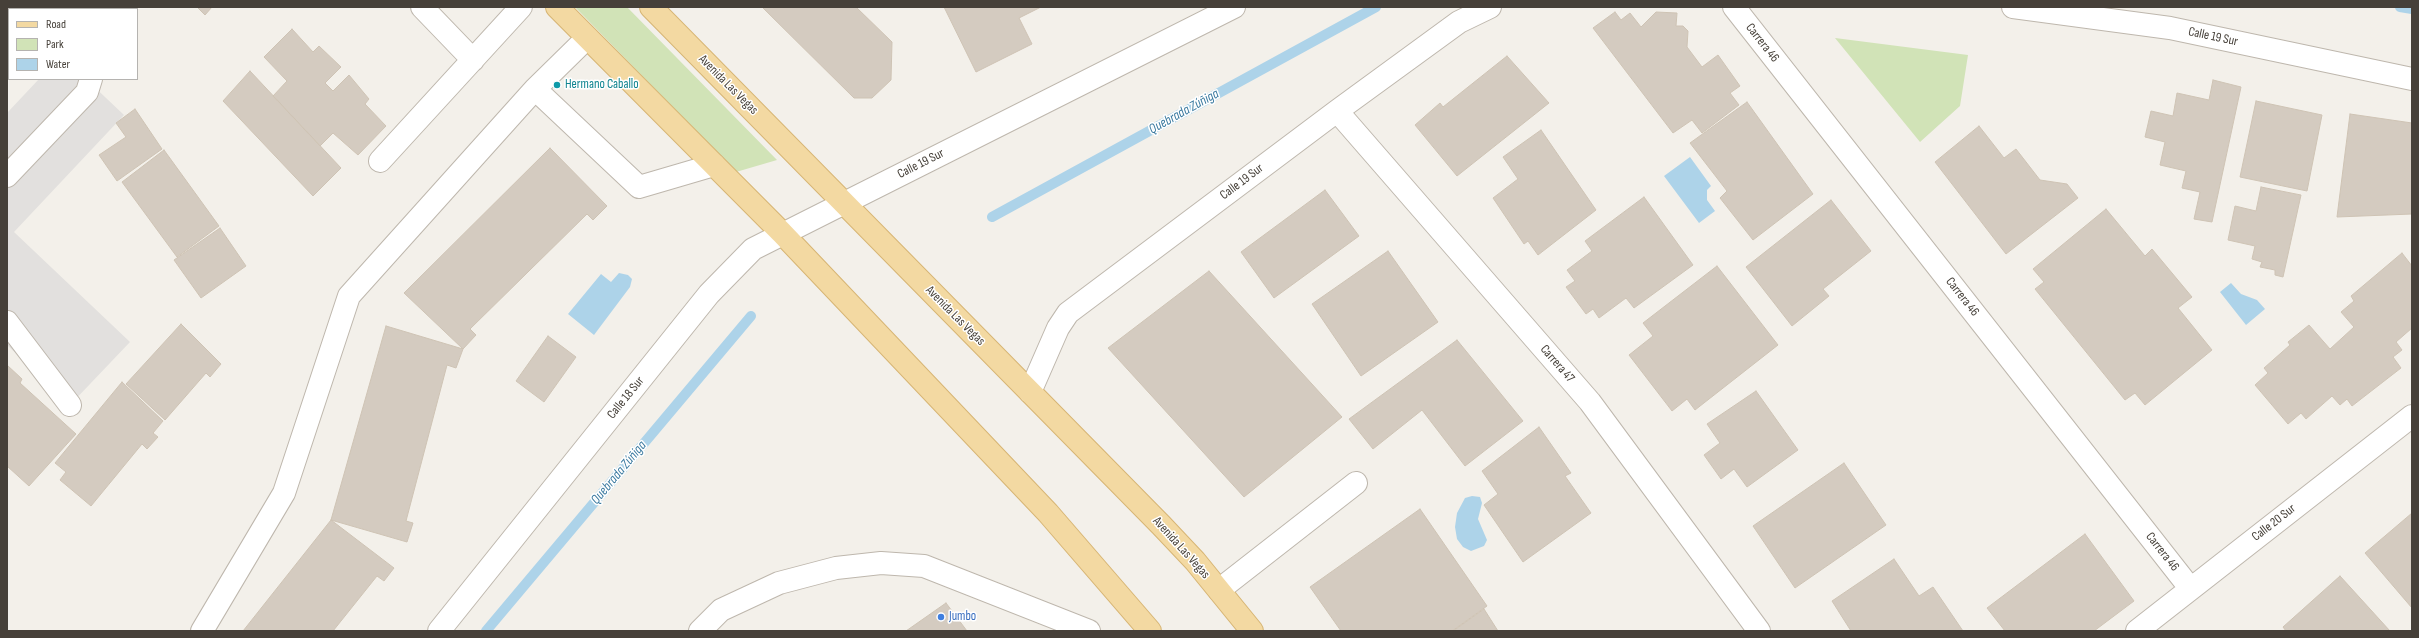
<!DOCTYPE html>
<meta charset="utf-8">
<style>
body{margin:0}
#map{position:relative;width:2419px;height:638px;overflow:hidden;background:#f3f0ea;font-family:"Sofia Sans Condensed",sans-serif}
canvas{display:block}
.frame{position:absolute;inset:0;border:8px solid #464039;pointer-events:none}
.legend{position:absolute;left:8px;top:8px;width:130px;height:72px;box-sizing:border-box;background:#fff;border:1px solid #b5b3b0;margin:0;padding:5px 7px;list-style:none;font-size:12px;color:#464039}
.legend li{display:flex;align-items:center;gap:8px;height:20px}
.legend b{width:20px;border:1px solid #b5b3b0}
</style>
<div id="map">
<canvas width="2419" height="638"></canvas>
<div class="frame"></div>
<ul class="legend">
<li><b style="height:5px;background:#f3d9a2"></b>Road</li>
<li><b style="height:11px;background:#d1e3b7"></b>Park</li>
<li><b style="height:11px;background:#add3e9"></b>Water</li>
</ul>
</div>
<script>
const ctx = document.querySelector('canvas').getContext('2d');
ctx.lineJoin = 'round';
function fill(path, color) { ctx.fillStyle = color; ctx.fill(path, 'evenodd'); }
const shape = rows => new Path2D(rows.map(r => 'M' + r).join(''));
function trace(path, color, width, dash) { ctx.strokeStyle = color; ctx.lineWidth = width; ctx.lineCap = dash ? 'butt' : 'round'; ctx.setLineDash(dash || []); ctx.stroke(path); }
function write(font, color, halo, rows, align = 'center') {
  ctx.font = font + ' "Sofia Sans Condensed",sans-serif'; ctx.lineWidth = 3; ctx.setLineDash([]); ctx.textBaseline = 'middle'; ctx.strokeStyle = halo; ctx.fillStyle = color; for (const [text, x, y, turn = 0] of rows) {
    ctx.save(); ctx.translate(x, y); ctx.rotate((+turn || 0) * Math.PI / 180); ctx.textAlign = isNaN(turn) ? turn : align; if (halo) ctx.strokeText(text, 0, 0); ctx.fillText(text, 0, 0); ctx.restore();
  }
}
const green = shape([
 [575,7,627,7,777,160,736,172],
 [1835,38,1968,55,1960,106,1920,142]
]);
const parking = shape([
 [39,79,86,79,124,115,14,232,130,342,70,405,7,345,7,113]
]);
const water = shape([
 [1690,157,1711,186,1707,190,1707,200,1715,211,1699,223,1664,176],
 [619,273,628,275,632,279,630,287,594,335,568,314,601,274,611,282],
 [2231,283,2241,294,2257,300,2265,309,2246,325,2220,292],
 [1472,496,1480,497,1482,503,1478,519,1487,540,1484,546,1471,551,1463,547,1457,539,1455,527,1457,513,1465,498]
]);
const stream = shape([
 [2400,7,2412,9],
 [992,217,1376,7],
 [486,631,751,316]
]);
const building = shape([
 [197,7,212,7,205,15,197,7],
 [762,7,856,7,892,42,891,80,872,98,854,98,762,7],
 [944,7,1041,7,1019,18,1032,44,976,72,944,7],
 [1615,12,1621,20,1630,13,1641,27,1656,12,1677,13,1676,26,1683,26,1688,31,1687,47,1702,67,1718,55,1740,86,1730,93,1739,105,1702,133,1692,120,1673,133,1593,28,1615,12],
 [292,29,313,52,319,46,341,67,325,83,333,91,349,75,369,99,365,104,386,126,358,155,333,133,320,146,273,96,287,81,264,57,292,29],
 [7,33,9,34,9,77,7,79,7,33],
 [1507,56,1549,103,1457,176,1415,125,1440,103,1443,107,1507,56],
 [250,71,341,168,313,196,223,101,250,71],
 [2213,80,2241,87,2212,222,2194,219,2200,192,2182,188,2186,171,2160,165,2165,142,2145,137,2151,111,2173,116,2177,93,2209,100,2213,80],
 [2256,101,2322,115,2307,191,2240,177,2256,101],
 [1747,102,1813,194,1753,240,1720,198,1727,191,1690,143,1747,102],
 [135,109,162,149,117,181,99,155,126,137,116,123,135,109],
 [2350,114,2412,123,2412,214,2337,217,2350,114],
 [1979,126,2004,158,2016,149,2040,180,2067,184,2078,198,2006,254,1935,162,1979,126],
 [1541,130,1596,210,1538,255,1528,241,1524,244,1493,198,1518,179,1503,157,1541,130],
 [550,148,607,206,593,220,587,214,470,329,476,335,463,349,404,293,550,148],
 [164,150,219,226,177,257,122,182,164,150],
 [2261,187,2301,195,2283,277,2275,275,2275,270,2260,267,2262,262,2252,259,2255,246,2228,240,2235,206,2256,211,2261,187],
 [1325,190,1359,236,1274,298,1241,252,1325,190],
 [1644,197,1693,265,1634,308,1626,298,1599,318,1593,309,1586,314,1566,287,1575,281,1567,270,1592,251,1585,241,1644,197],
 [1831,200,1871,251,1823,289,1829,296,1792,326,1746,267,1831,200],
 [2106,209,2145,256,2152,249,2192,297,2178,308,2212,350,2145,405,2135,393,2125,400,2035,289,2044,282,2033,269,2106,209],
 [220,228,246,266,201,298,174,260,220,228],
 [1388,251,1438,322,1361,376,1312,304,1388,251],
 [2402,253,2412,266,2412,328,2396,342,2402,350,2393,357,2401,368,2352,406,2347,399,2340,405,2332,396,2306,419,2301,413,2288,424,2255,385,2268,373,2264,368,2290,345,2288,342,2309,325,2330,349,2354,327,2341,312,2354,301,2351,296,2402,253],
 [1717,266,1778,345,1695,410,1687,399,1672,411,1629,355,1653,336,1643,323,1717,266],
 [1209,271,1342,417,1244,497,1108,348,1209,271],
 [181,324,221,364,210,377,206,373,165,420,126,384,181,324],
 [386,326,463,349,456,368,447,365,406,521,413,523,407,542,331,520,386,326],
 [548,336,576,357,544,402,516,381,548,336],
 [1457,340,1523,421,1465,466,1422,410,1373,449,1349,419,1457,340],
 [7,365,22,379,20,383,76,434,29,486,7,466,7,365],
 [122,382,163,421,153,433,158,437,147,449,142,444,91,506,60,480,66,472,55,463,122,382],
 [1756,391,1798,450,1747,487,1734,469,1721,479,1704,455,1720,443,1707,424,1756,391],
 [1539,427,1571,473,1565,476,1591,513,1523,562,1484,505,1498,494,1482,471,1539,427],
 [1844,463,1886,525,1795,588,1753,526,1844,463],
 [1420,509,1487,606,1452,631,1341,631,1310,587,1420,509],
 [2412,513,2412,608,2365,553,2412,513],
 [331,520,394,568,384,581,377,576,333,631,243,631,331,520],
 [2085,534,2134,601,2094,631,2005,631,1987,608,2085,534],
 [1894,559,1919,596,1933,587,1963,631,1851,631,1832,601,1894,559],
 [2340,576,2390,631,2286,631,2283,627,2340,576],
 [946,603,967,631,906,631,946,603],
 [1484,609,1498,631,1453,631,1484,609]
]);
const minor = shape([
 [34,7,36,9],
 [422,7,473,60],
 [1734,7,2190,588],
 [2013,7,2170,28,2412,79],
 [535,89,639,187,714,165],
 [1337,111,1590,402,1759,631],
 [380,161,521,7],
 [7,176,87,92,91,79],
 [7,322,70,405],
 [1030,392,1058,328,1068,313,1337,111,1459,22,1490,7],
 [1219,590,1356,483],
 [202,631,284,493,349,296,535,89,587,38],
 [439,631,709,294,753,249,1234,7],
 [700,631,721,610,779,583,836,568,881,563,924,566,1089,631],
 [2137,631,2412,416]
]);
const major = shape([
 [557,7,782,233,1048,513,1150,631],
 [651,7,1161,525,1195,561,1252,631]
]);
const markers = [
 [557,85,4,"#0f9aa8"],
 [941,617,4,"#3f7fe0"]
];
const streetNames = [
 ["Calle 19 Sur",2213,37,12],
 ["Carrera 46",1762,43,52],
 ["Avenida Las Vegas",728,85,45],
 ["Calle 19 Sur",921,164,-27],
 ["Calle 19 Sur",1242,182,-37],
 ["Carrera 46",1962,297,52],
 ["Avenida Las Vegas",955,316,45],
 ["Carrera 47",1557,364,49],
 ["Calle 18 Sur",626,398,-51],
 ["Calle 20 Sur",2274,523,-38],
 ["Avenida Las Vegas",1181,548,48],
 ["Carrera 46",2162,552,52]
];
const cultureNames = [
 ["Hermano Caballo",565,85]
];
const shopNames = [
 ["Jumbo",949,617]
];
const waterNames = [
 ["Quebrada Zúñiga",1184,112,-29],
 ["Quebrada Zúñiga",619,473,-50]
];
fill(green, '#d1e3b7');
fill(parking, '#e2e0de');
fill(water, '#add3e9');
trace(stream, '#add3e9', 10);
fill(building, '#d4cbc0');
trace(building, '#cec3b4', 1);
trace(minor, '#beb7ad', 24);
trace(major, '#d7b574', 24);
trace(minor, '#fff', 22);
trace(major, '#f3d9a2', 22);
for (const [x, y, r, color] of markers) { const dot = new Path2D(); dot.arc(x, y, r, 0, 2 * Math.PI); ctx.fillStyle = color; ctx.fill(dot); trace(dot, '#fff', 1.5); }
write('13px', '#464039', '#fff', streetNames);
write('13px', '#0d838f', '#fff', cultureNames, 'left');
write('13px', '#366cbe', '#fff', shopNames, 'left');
write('italic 14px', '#3b7aa0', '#fff', waterNames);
</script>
